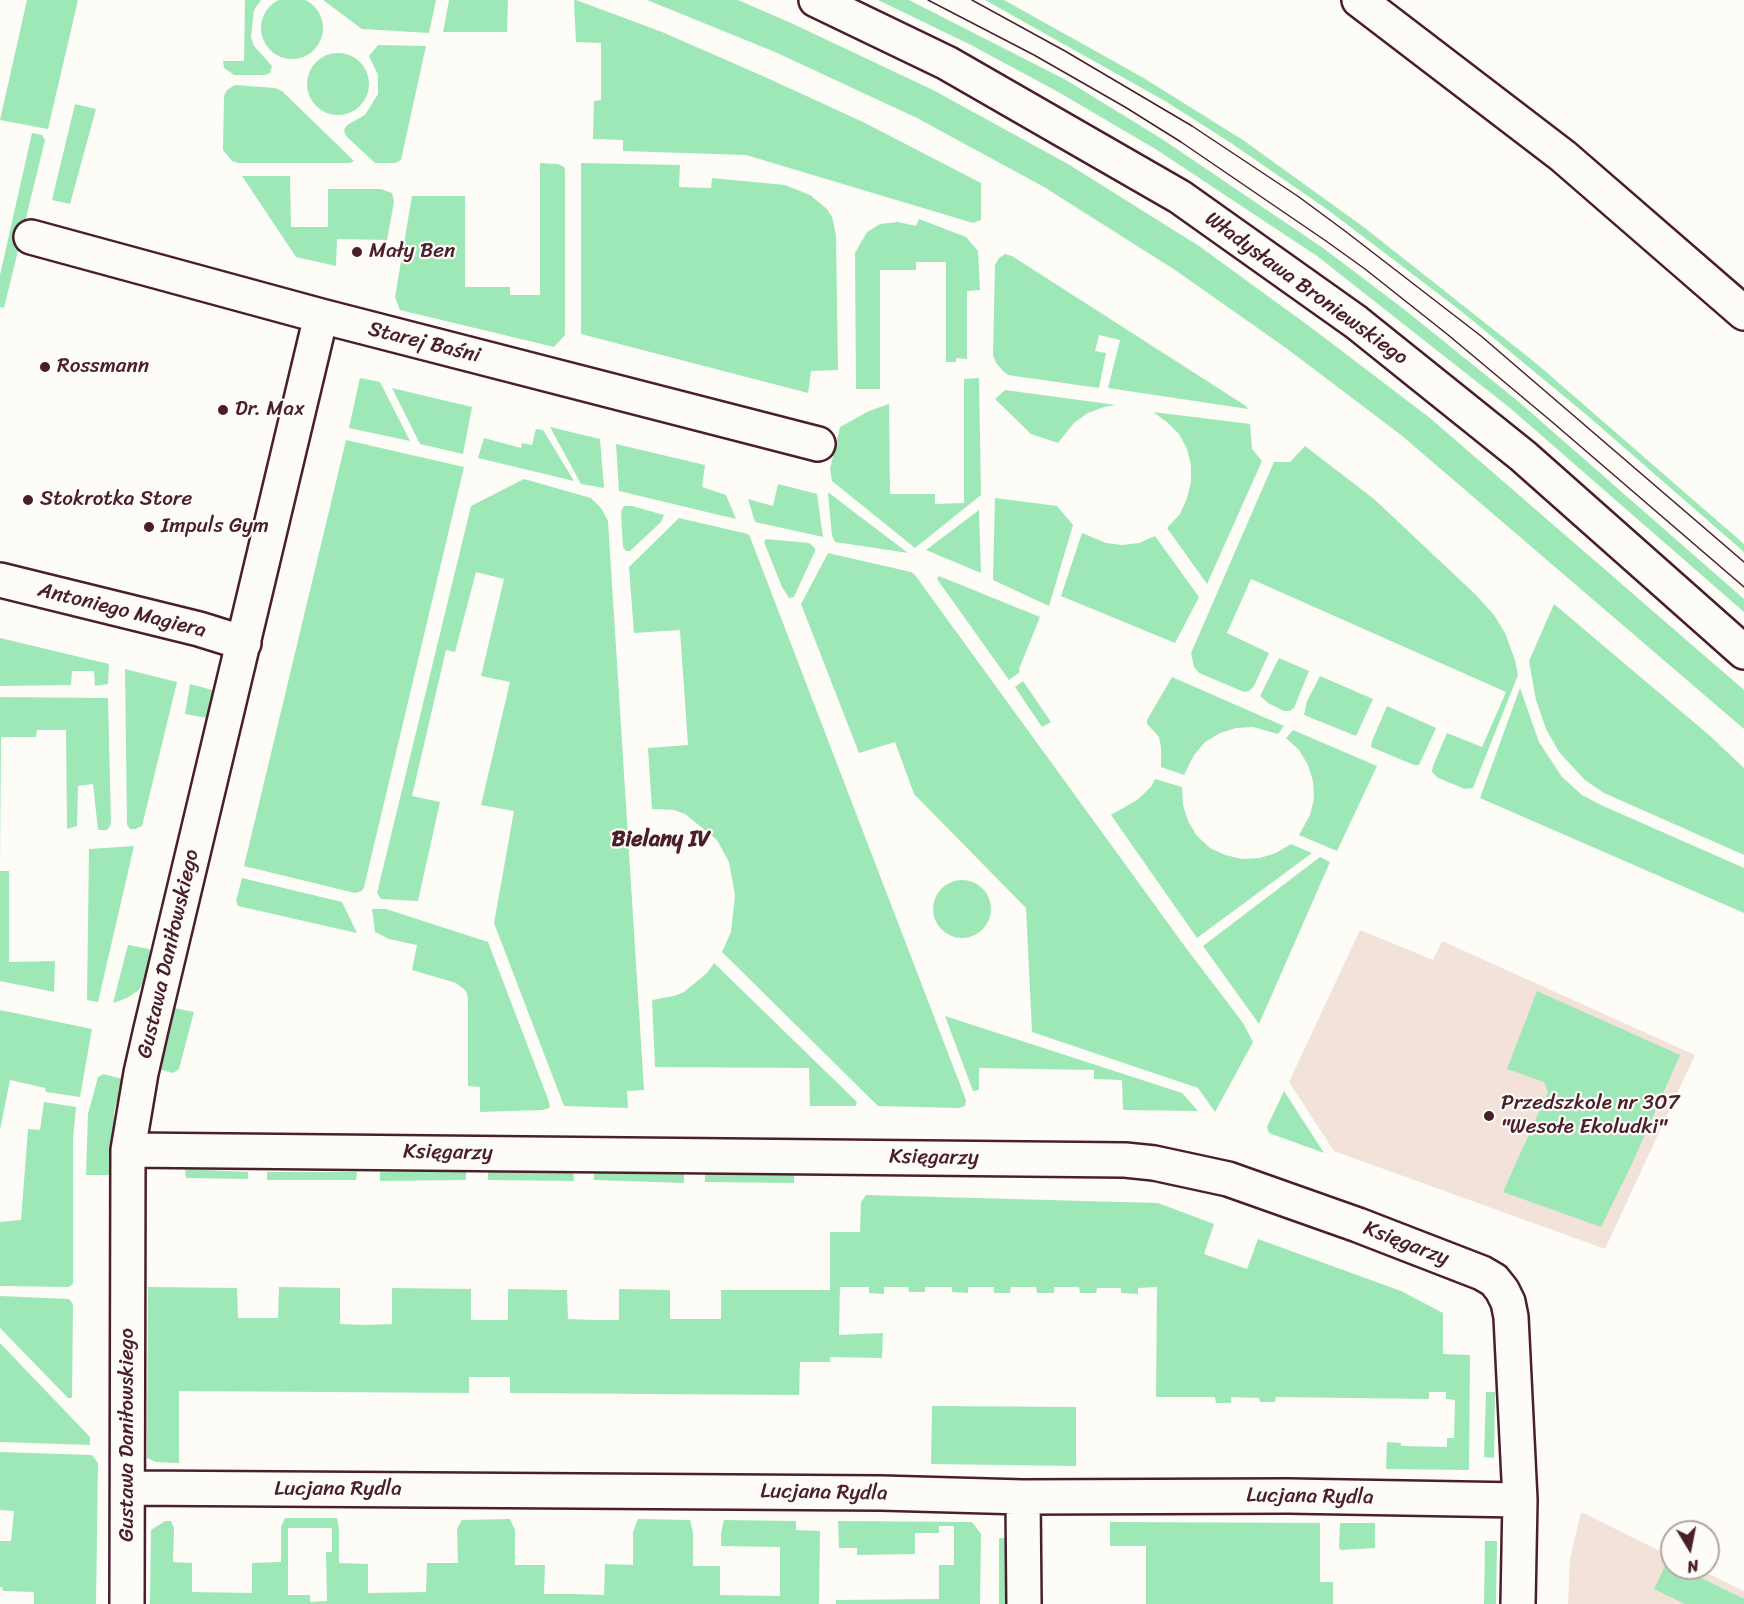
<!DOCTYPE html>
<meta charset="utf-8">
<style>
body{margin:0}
#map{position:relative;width:1744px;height:1604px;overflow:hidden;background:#fdfcf7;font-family:Sriracha,sans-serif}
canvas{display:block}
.north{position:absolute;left:1660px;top:1520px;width:60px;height:60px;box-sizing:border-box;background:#fdfcf7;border:2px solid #b5a4a5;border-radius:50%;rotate:170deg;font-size:16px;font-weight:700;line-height:24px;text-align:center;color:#4a1f2b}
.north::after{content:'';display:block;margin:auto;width:21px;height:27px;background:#4a1f2b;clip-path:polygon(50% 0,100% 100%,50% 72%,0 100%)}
</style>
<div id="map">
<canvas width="1744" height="1604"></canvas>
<div class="north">N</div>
</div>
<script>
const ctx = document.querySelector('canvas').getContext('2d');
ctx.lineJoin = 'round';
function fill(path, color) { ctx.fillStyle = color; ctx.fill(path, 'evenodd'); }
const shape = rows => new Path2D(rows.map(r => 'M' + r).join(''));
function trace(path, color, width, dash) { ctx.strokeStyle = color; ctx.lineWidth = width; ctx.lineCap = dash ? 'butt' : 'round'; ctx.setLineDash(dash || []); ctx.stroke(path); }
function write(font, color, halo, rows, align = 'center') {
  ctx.font = font + ' Sriracha,sans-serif'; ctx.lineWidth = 4.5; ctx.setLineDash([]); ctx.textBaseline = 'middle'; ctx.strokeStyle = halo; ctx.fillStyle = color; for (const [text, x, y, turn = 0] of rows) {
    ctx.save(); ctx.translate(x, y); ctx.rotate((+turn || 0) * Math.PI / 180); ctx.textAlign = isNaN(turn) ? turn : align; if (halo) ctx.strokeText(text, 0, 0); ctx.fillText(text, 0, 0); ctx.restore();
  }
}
const built = shape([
 [1360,930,1433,960,1442,941,1695,1055,1605,1249,1334,1151,1289,1082],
 [1581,1512,1672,1557,1672,1568,1696,1568,1744,1591,1744,1604,1568,1604,1570,1559]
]);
const green = shape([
 '261 28a31 31 0 1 1 62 0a31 31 0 1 1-62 0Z',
 [27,0,78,0,48,129,0,120],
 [245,0,261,0,254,10,251,37,254,46,272,66,270,73,265,75,234,75,224,68,223,61,244,61],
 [323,0,436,0,429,33,362,29],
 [449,0,508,0,507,32,443,32],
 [562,0,576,0,662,32,765,77,863,122,981,183,981,220,973,223,746,155,623,151,623,140,593,139,594,101,601,100,601,43,576,42,574,0],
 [647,0,738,0,791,23,933,90,1068,164,1199,246,1309,326,1430,418,1744,690,1744,729,1401,435,1286,348,1175,270,1044,187,917,118,775,52],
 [878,0,909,0,1066,80,1162,139,1323,248,1405,310,1519,402,1744,599,1744,612,1510,408,1317,256,1157,150,1060,93,971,45],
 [985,0,1004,0,1142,77,1243,140,1365,228,1537,364,1744,544,1744,552,1589,417,1461,311,1328,210,1231,143,1165,101],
 [378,45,426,46,401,160,395,163,375,163,346,136,344,130,347,125,365,115,378,94,378,75,369,56],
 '307 84a31 31 0 1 1 62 0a31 31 0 1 1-62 0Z',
 [235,85,275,88,282,91,354,161,350,163,238,163,232,161,223,150,224,96,227,90],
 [75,104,96,109,70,204,52,200],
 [32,133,42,135,45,140,4,308,0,307,0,275],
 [540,163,558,164,564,167,565,170,565,335,554,347,400,310,395,297,412,196,465,196,465,287,510,287,510,295,540,295],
 [581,163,680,165,679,187,711,188,712,178,785,185,810,195,827,209,832,217,836,235,838,370,811,371,808,393,581,334],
 [242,176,290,176,291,227,328,227,328,189,381,189,392,193,394,202,387,240,337,239,336,266,296,257],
 [919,219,966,237,978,251,980,290,967,291,967,359,956,358,956,362,946,362,946,262,916,262,916,270,880,270,880,389,856,389,855,253,867,232,880,224,898,222,916,226],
 [1005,254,1012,256,1246,406,1248,409,1108,388,1120,340,1099,335,1095,351,1106,353,1099,388,1008,375,1003,371,996,363,993,355,995,265,999,258],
 [360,378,380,382,410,441,349,428],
 [979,378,981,495,915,548,832,481,830,469,840,427,869,411,889,404,890,494,935,494,935,504,964,503,964,379],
 [392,388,472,407,463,454,420,444],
 [1005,390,1116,405,1104,407,1088,413,1074,423,1058,443,1031,434,995,399],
 [1153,412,1250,424,1252,449,1262,461,1207,584,1167,528,1180,514,1187,498,1191,482,1191,465,1187,449,1179,434,1167,422],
 [550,427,600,439,604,488,581,484],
 [536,429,543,430,574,481,478,458,484,438,521,448,522,443,532,445],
 [346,440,464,467,364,887,362,891,355,893,244,866],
 [616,444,705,465,702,487,726,495,736,519,619,491],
 [1305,446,1374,499,1475,594,1494,615,1505,633,1515,660,1518,675,1473,788,1465,789,1438,778,1432,772,1433,766,1447,733,1482,747,1506,692,1251,579,1227,633,1269,653,1254,686,1249,691,1244,692,1199,673,1194,667,1191,653,1195,644,1274,462,1290,462],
 [524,479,591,498,601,508,608,521,644,1090,627,1091,628,1108,564,1106,494,923,514,811,481,805,510,682,481,676,504,579,476,572,455,652,446,650,412,796,440,802,418,901,381,899,377,893,471,506],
 [778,484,817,494,823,537,755,522,748,499,773,506],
 [828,493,829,493,908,553,835,542,832,536],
 [995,498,1057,506,1073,525,1049,606,993,580],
 [624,506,632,506,664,515,661,522,630,551,626,551,623,547,621,512],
 [979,510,981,573,926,550],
 [679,518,748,534,750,537,966,1100,965,1106,959,1108,878,1106,722,952,731,932,735,896,729,862,717,840,685,814,674,810,652,809,648,748,688,745,680,630,634,633,629,567],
 [1082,533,1106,543,1122,545,1139,543,1155,536,1199,597,1175,643,1061,596],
 [766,539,809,543,815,548,815,551,794,597,789,598,782,587,764,542],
 [828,553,911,572,915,575,1186,948,1243,1023,1253,1042,1215,1112,1198,1088,1032,1032,1026,908,914,794,895,742,859,753,801,604],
 [939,576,1040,617,1019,669,1020,672,1009,680,937,579],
 [1554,604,1709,735,1744,768,1744,855,1604,793,1585,780,1559,752,1546,729,1536,700,1529,661],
 [0,638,109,664,108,684,95,686,94,671,72,671,71,685,0,686],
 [1279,658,1309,671,1294,708,1290,711,1284,711,1268,703,1260,696],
 [125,669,177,682,142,826,135,829,130,829,127,825],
 [1320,676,1373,699,1356,736,1304,715,1307,701],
 [1172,677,1284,726,1278,734,1253,727,1236,728,1220,733,1205,742,1194,755,1184,775,1161,767,1161,748,1159,737,1147,724,1147,720],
 [1023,681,1051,722,1042,727,1015,687],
 [190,684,216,691,210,716,207,718,185,714],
 [1520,688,1539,742,1562,777,1582,795,1601,805,1744,868,1744,913,1480,798],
 [0,697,108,698,111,824,107,830,98,830,93,784,78,786,77,826,67,829,66,730,37,730,36,737,1,737,0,863],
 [1387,706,1436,728,1419,765,1414,765,1371,747,1372,741],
 [1293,730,1377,766,1337,851,1299,835,1310,815,1314,799,1313,781,1308,765,1299,750,1286,738],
 [1155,779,1182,787,1183,805,1188,821,1197,836,1210,848,1225,855,1242,859,1260,858,1276,853,1291,844,1312,853,1197,938,1111,815,1137,800,1151,787],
 [134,846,98,1002,87,1000,89,849],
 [1320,857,1330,862,1259,1024,1203,946],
 [0,871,9,871,9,962,55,961,54,992,0,981],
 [242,878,342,902,357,933,238,906,236,901],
 '933 909a29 29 0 1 1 58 0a29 29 0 1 1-58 0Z',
 [372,909,386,909,488,942,548,1099,550,1106,549,1108,542,1110,480,1112,480,1087,468,1086,468,998,466,991,456,983,412,970,417,945,389,939,375,932],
 [128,945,149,949,151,953,144,981,139,990,127,998,113,1003],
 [714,963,857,1102,856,1106,810,1106,809,1068,655,1067,652,1000,674,996,684,992,707,973],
 [1537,991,1680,1055,1631,1166,1601,1227,1503,1192,1548,1092,1544,1082,1507,1069],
 [174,1008,194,1012,179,1069,173,1073,155,1068,168,1011],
 [0,1010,92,1029,80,1097,46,1092,45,1088,10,1080,0,1130],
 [945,1016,1182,1093,1198,1111,1123,1110,1122,1080,1094,1079,1094,1070,979,1068,979,1090,973,1091],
 [103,1074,123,1079,114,1112,112,1175,86,1175,88,1114,98,1077],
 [1284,1091,1324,1153,1269,1133,1267,1127],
 [44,1102,76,1107,73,1139,73,1284,69,1287,0,1286,0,1222,21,1220,28,1129,40,1130],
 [185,1169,248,1172,248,1179,186,1178],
 [466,1170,466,1180,380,1181,380,1172],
 [488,1170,573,1171,574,1181,488,1180],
 [594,1170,684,1173,684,1183,594,1180],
 [267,1172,357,1172,356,1180,267,1180],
 [705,1172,794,1172,794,1183,705,1182],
 [866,1195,1158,1203,1214,1224,1204,1254,1247,1269,1258,1239,1401,1291,1443,1313,1443,1354,1470,1355,1469,1470,1386,1469,1387,1442,1401,1443,1401,1446,1447,1447,1447,1438,1454,1438,1455,1400,1446,1399,1446,1392,1429,1392,1429,1399,1276,1397,1275,1402,1260,1402,1259,1398,1231,1397,1231,1403,1216,1403,1215,1397,1156,1397,1157,1287,1138,1288,1138,1294,1121,1293,1121,1288,1097,1288,1096,1293,1080,1293,1079,1287,1054,1287,1054,1293,1037,1293,1036,1287,1011,1287,1010,1293,994,1293,994,1287,968,1287,968,1293,952,1292,952,1287,925,1287,925,1292,909,1292,908,1287,884,1287,884,1294,869,1293,869,1287,840,1287,839,1335,883,1333,882,1358,830,1357,830,1362,800,1362,799,1395,510,1393,510,1377,469,1377,469,1393,179,1391,179,1463,156,1462,147,1458,148,1287,237,1288,238,1318,278,1318,279,1287,340,1288,340,1324,366,1325,392,1324,392,1288,471,1289,471,1320,508,1320,508,1289,567,1290,568,1319,594,1320,619,1320,619,1289,670,1290,670,1319,721,1319,721,1290,830,1290,830,1232,860,1232,861,1202],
 [0,1296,69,1299,73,1304,72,1398,68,1398,0,1328],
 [0,1343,90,1437,90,1445,0,1442],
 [1486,1392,1495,1392,1494,1458,1484,1457],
 [932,1406,1076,1407,1076,1466,931,1464],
 [0,1452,92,1455,98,1463,96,1604,34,1604,34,1592,3,1591,2,1587,0,1587,0,1541,11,1541,14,1511,0,1510],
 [285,1518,337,1518,339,1529,339,1563,368,1564,368,1593,426,1592,427,1563,458,1563,457,1529,462,1520,510,1519,515,1530,515,1565,545,1565,544,1594,574,1594,604,1595,605,1564,633,1565,633,1532,638,1519,690,1520,693,1533,693,1566,720,1566,720,1595,780,1596,780,1547,721,1546,721,1533,724,1520,796,1521,796,1530,820,1531,819,1604,150,1604,151,1530,165,1521,171,1521,174,1528,173,1562,192,1563,192,1592,252,1593,252,1563,281,1562,281,1527],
 [288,1528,332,1528,332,1552,326,1552,327,1601,310,1602,310,1595,288,1595],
 [838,1521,972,1522,981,1534,980,1604,836,1604,836,1600,939,1599,939,1565,954,1565,954,1526,939,1526,939,1533,915,1533,915,1554,857,1555,857,1548,839,1548],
 [1110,1522,1320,1523,1320,1582,1333,1582,1333,1604,1146,1604,1146,1546,1110,1546],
 [1340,1523,1375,1523,1375,1548,1341,1550,1339,1548],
 [999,1538,1011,1538,1011,1604,999,1604],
 [1485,1541,1497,1541,1496,1604,1484,1604],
 [1667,1562,1672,1564,1672,1568,1681,1568,1744,1599,1744,1604,1685,1604,1654,1589]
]);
const minor = shape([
 [1359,0,1563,156,1744,313],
 [31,237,321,316,818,444],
 [0,580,199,629,244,643],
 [128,1150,1125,1160,1154,1163,1228,1179,1358,1225,1482,1273,1494,1280,1502,1290,1508,1302,1511,1317,1520,1500,1518,1604],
 [128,1488,881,1493,1023,1497,1288,1496,1520,1500],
 [1023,1497,1024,1604],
 [127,1604,128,1150,141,1073,151,1029,321,316]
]);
const secondary = shape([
 [816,0,947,63,1180,197,1356,322,1523,456,1744,652]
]);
const tram = shape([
 [928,0,1034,55,1125,107,1181,142,1326,241,1365,269,1447,334,1551,421,1744,587],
 [972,0,1065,51,1192,126,1299,197,1345,231,1481,336,1744,562]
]);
const markers = [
 [357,252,6,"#4a1f2b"],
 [45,367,6,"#4a1f2b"],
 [223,410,6,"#4a1f2b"],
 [28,500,6,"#4a1f2b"],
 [149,527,6,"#4a1f2b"],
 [1489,1116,6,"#4a1f2b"]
];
const poiNames = [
 ["Mały Ben",369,252],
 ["Rossmann",57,367],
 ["Dr. Max",235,410],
 ["Stokrotka Store",40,500],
 ["Impuls Gym",161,527],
 ["Przedszkole nr 307",1501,1104],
 ["\"Wesołe Ekoludki\"",1501,1128]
];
const streetNames = [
 ["Władysława Broniewskiego",1306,289,36],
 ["Starej Baśni",424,343,14],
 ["Antoniego Magiera",122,611,14],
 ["Gustawa Daniłowskiego",169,954,-77],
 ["Księgarzy",448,1153,1],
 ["Księgarzy",934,1158,1],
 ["Księgarzy",1406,1244,21],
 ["Gustawa Daniłowskiego",128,1435,-90],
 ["Lucjana Rydla",338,1490],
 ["Lucjana Rydla",824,1493,1],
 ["Lucjana Rydla",1310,1497,1]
];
const neighbourhoodNames = [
 ["Bielany IV",661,840]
];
fill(built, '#f3e2d9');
fill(green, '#9ee8b7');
trace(minor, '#4a1f2b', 38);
trace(secondary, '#4a1f2b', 38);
trace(minor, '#fdfcf7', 33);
trace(secondary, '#fdfcf7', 33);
trace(tram, '#4a1f2b', 1.5);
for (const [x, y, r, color] of markers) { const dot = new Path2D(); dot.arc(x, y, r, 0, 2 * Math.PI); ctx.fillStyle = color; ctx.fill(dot); trace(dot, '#fdfcf7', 2); }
write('21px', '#4a1f2b', '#fdfcf7', poiNames, 'left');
write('21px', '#4a1f2b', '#fdfcf7', streetNames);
write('bold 22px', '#4a1f2b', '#fdfcf7', neighbourhoodNames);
</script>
